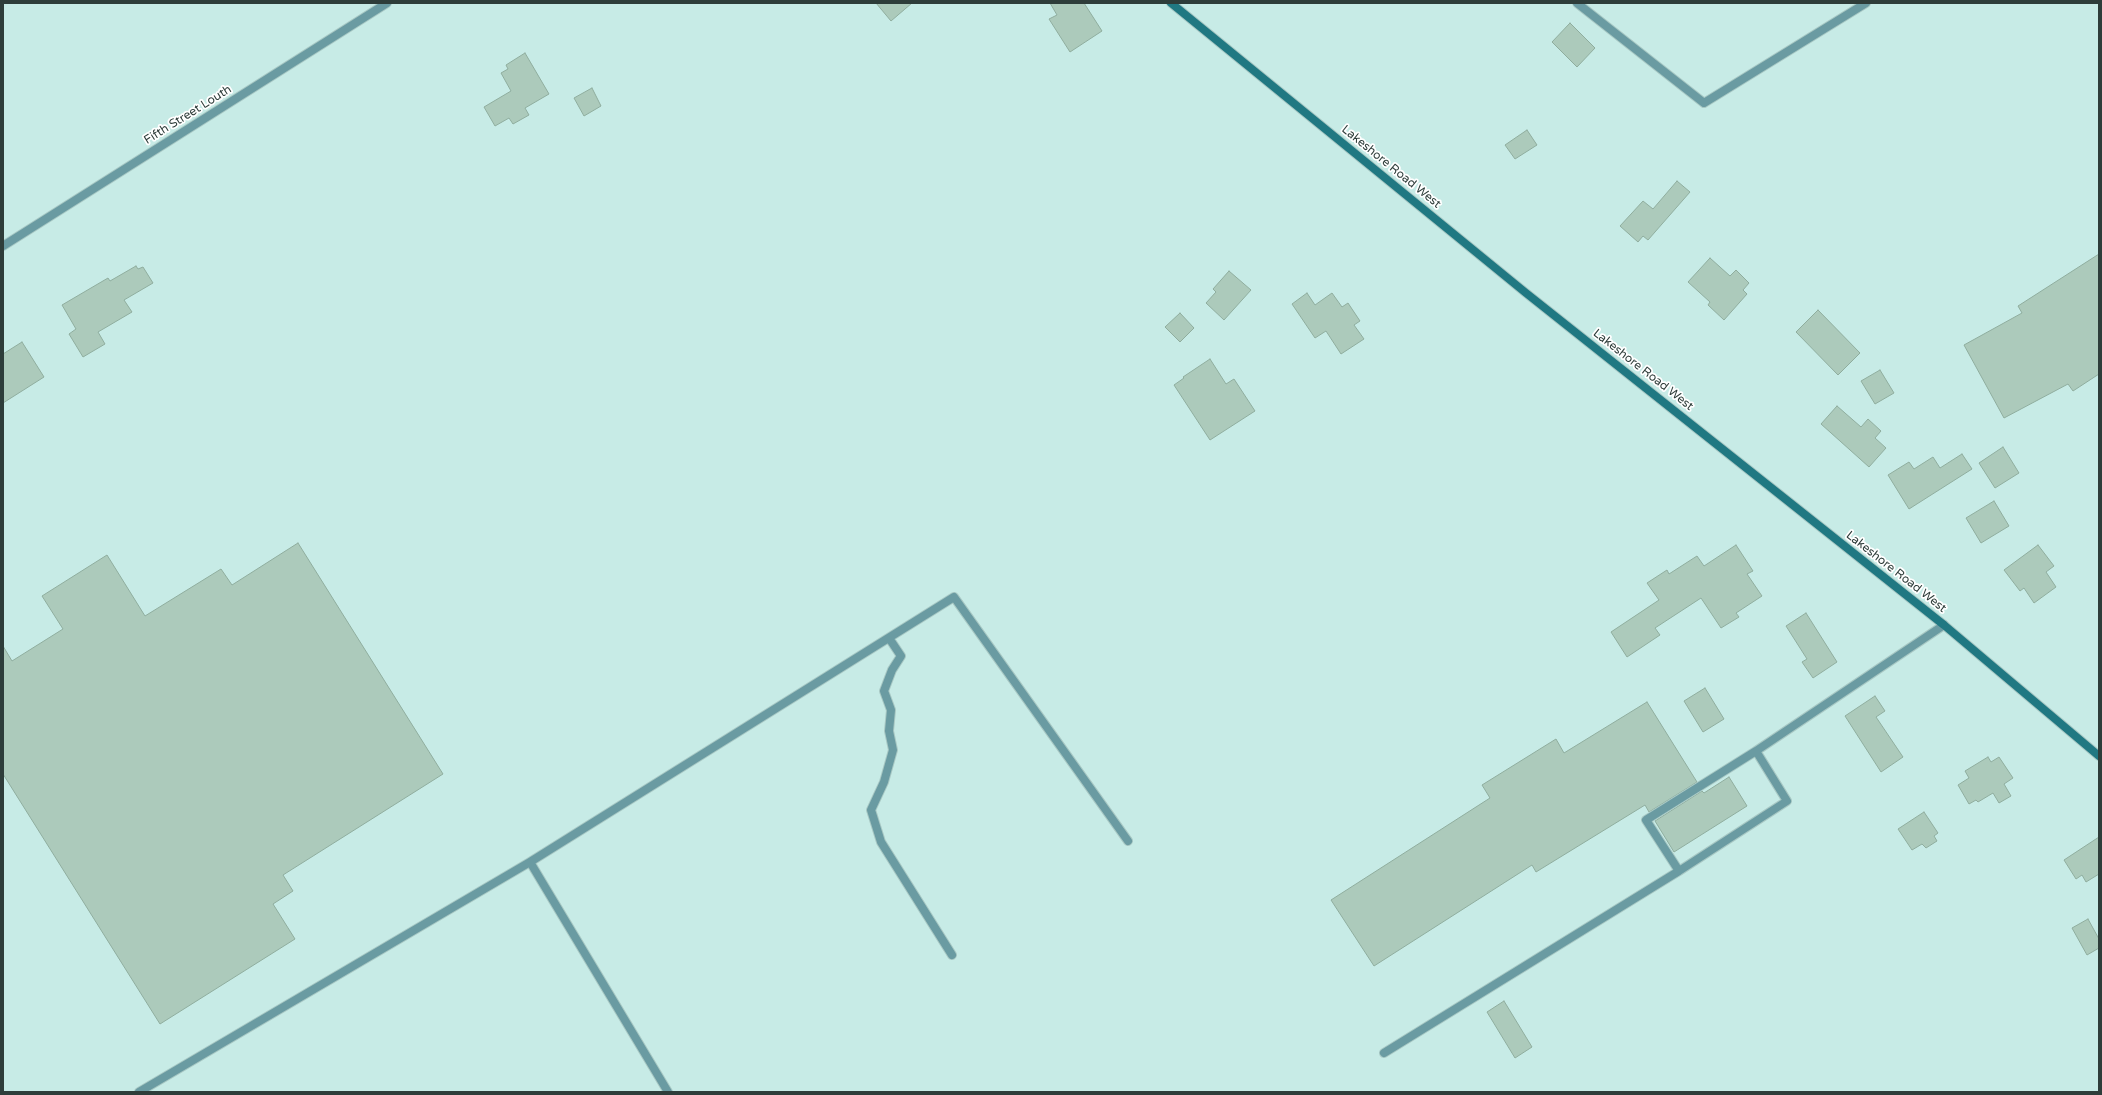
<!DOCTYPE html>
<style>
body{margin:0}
#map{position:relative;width:2102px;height:1095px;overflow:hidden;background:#c7ebe6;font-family:"Varela Round",sans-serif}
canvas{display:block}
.frame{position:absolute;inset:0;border:4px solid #2e3d3a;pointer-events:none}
</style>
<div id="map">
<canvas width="2102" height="1095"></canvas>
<div class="frame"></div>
</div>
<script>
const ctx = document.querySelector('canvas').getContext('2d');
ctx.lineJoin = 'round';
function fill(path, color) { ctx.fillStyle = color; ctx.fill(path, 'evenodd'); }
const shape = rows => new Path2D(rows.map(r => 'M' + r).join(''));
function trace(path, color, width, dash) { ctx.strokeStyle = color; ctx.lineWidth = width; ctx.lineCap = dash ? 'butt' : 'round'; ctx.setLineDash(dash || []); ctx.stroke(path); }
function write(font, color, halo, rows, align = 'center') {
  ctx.font = font + ' "Varela Round",sans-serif'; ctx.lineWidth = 3.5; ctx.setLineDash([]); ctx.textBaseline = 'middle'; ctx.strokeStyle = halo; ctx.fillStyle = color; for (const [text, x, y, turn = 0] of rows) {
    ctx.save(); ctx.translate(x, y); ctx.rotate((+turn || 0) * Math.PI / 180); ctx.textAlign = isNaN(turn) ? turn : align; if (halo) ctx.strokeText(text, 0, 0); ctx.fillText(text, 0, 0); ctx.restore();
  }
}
const building = shape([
 [876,3,912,3,891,21,876,3],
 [1050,3,1084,3,1102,31,1070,52,1049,19,1057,15,1050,3],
 [1570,23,1595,48,1577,67,1552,42,1570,23],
 [525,53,549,94,525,108,529,115,513,124,509,118,495,126,484,107,511,91,501,73,508,69,506,65,525,53],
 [592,88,601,106,584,116,574,98,592,88],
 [1527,130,1537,145,1515,159,1505,145,1527,130],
 [1677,181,1690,192,1648,240,1643,236,1638,242,1620,226,1643,201,1653,209,1677,181],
 [2099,254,2099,374,2073,391,2068,384,2004,418,1964,345,2022,313,2018,306,2099,254],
 [1710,258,1730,276,1736,270,1749,283,1743,290,1747,294,1724,320,1708,305,1710,302,1688,282,1710,258],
 [136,266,138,269,143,267,153,283,124,300,132,312,98,332,105,344,83,357,69,334,76,329,62,305,108,278,110,281,136,266],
 [1229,271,1251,290,1224,320,1206,303,1216,292,1213,289,1229,271],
 [1307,293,1315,305,1332,293,1342,307,1348,303,1360,321,1354,325,1364,339,1341,354,1326,331,1315,338,1292,304,1307,293],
 [1818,310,1860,353,1838,375,1796,332,1818,310],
 [1180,313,1194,328,1180,342,1165,327,1180,313],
 [22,342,44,377,3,403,3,354,22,342],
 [1210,359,1226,384,1234,379,1255,411,1210,440,1174,385,1184,378,1183,377,1210,359],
 [1880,370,1894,393,1875,404,1861,381,1880,370],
 [1837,406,1861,427,1868,419,1881,431,1875,438,1886,448,1869,467,1821,424,1837,406],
 [2003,447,2019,473,1995,488,1979,463,2003,447],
 [1962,454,1972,469,1909,509,1888,475,1909,462,1914,469,1933,457,1940,468,1962,454],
 [1994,501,2009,526,1981,543,1966,518,1994,501],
 [298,543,443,774,283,875,293,891,273,904,295,939,160,1024,3,774,3,646,12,661,63,629,42,596,107,555,145,616,221,569,232,585,298,543],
 [1736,545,1753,571,1747,574,1762,596,1736,613,1739,617,1721,628,1701,598,1655,628,1660,635,1627,657,1611,632,1659,600,1647,583,1667,570,1669,574,1697,556,1704,566,1736,545],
 [2038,545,2054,566,2046,572,2056,587,2034,603,2024,588,2020,591,2004,570,2038,545],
 [1806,613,1837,662,1813,678,1802,662,1807,659,1786,626,1806,613],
 [1705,688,1724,719,1703,732,1684,701,1705,688],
 [1875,696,1885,711,1876,717,1903,757,1881,772,1845,716,1875,696],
 [1647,702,1697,782,1649,812,1645,805,1536,872,1532,865,1374,966,1331,900,1490,798,1482,785,1556,739,1564,753,1647,702],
 [1988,757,1991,762,1999,757,2013,778,2004,784,2011,796,1999,803,1993,793,1978,802,1976,800,1969,804,1958,785,1969,778,1965,771,1988,757],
 [1729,777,1747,806,1674,852,1655,821,1702,791,1704,793,1729,777],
 [1924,812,1938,833,1934,836,1937,841,1926,848,1922,844,1912,850,1898,829,1924,812],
 [2099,837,2099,874,2086,882,2082,875,2076,879,2064,860,2099,837],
 [2088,919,2099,939,2099,948,2087,955,2072,928,2088,919],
 [1504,1001,1532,1047,1515,1058,1487,1012,1504,1001]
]);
const service = shape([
 [889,638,901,656,892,670,884,691,891,710,889,731,893,750,884,782,871,810,881,842,952,955],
 [530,862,954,597,1128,841],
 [1679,871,1646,820,1756,751],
 [1384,1053,1679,871,1787,801,1756,751,1944,625],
 [139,1092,530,862,668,1092]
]);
const minor = shape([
 [1577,3,1704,103,1866,3],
 [3,246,387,3]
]);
const secondary = shape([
 [1171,3,1526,293,1944,625,2099,756]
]);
const streetNames = [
 ["Fifth Street Louth",188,115,-32],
 ["Lakeshore Road West",1391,167,39],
 ["Lakeshore Road West",1643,370,38],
 ["Lakeshore Road West",1896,572,38]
];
fill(building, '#accabb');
trace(building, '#8fad9e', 1);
trace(service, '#a8c8c4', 10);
trace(minor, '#a8c8c4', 10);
trace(secondary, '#a8c8c4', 10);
trace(service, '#6a9ba2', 8);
trace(minor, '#6a9ba2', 8);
trace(secondary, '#207882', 8);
write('12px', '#2e3d3a', '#fff', streetNames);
</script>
